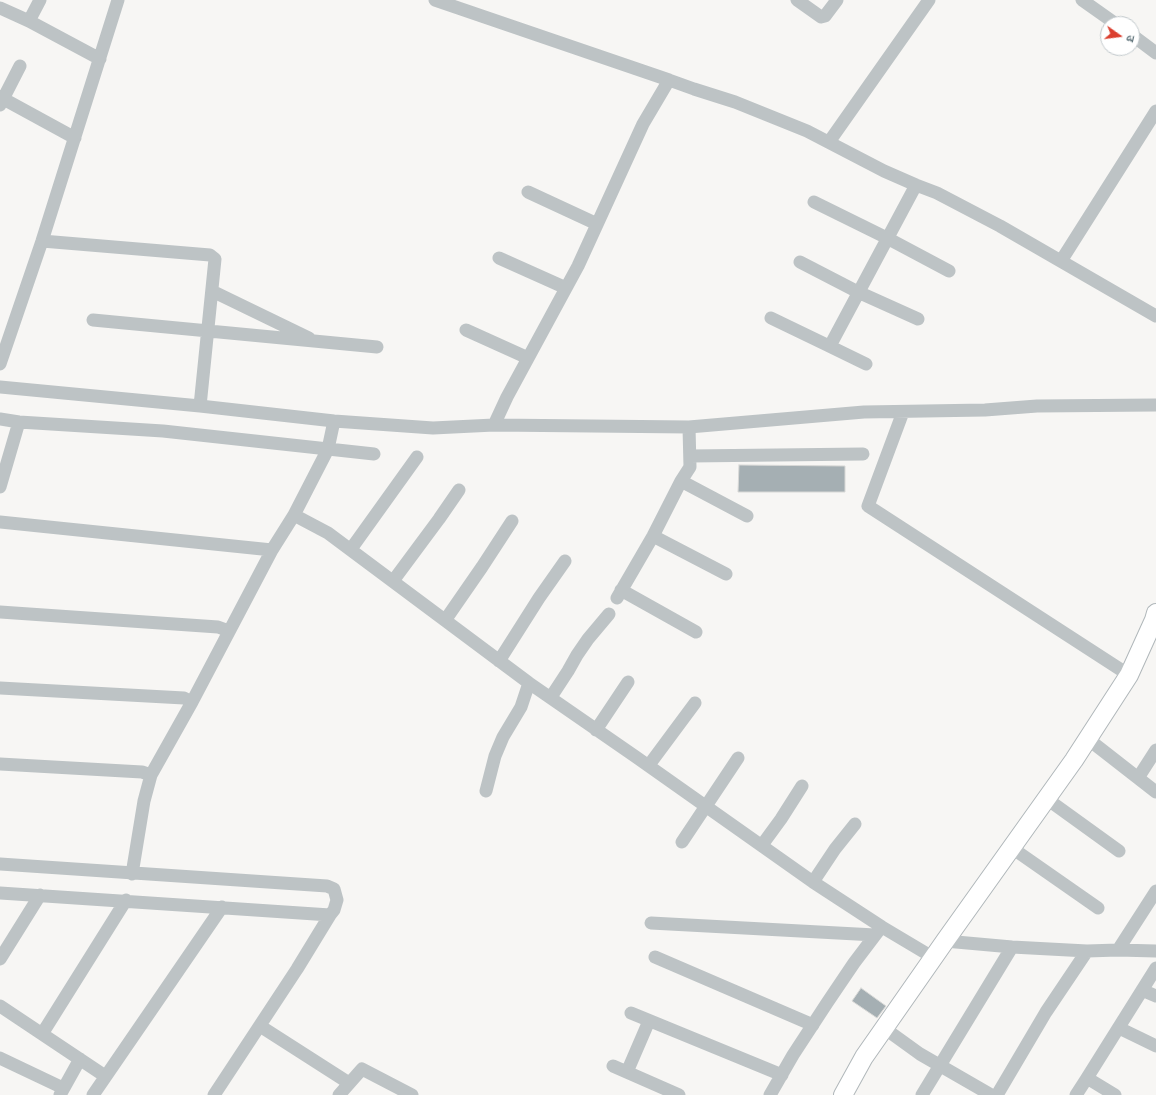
<!DOCTYPE html>
<meta charset="utf-8">
<style>
body{margin:0}
#map{position:relative;width:1156px;height:1095px;overflow:hidden;background:#f7f6f4;font-family:"DM Sans","Noto Sans Devanagari",sans-serif}
canvas{display:block}
.north{position:absolute;left:1100px;top:16px;width:40px;height:40px;box-sizing:border-box;background:#fff;border:1px solid #c1c8cb;border-radius:50%;rotate:104deg;font-size:11px;font-weight:700;line-height:16px;text-align:center;color:#63767d}
.north::after{content:'';display:block;margin:auto;width:14px;height:18px;background:#db3f2f;clip-path:polygon(50% 0,100% 100%,50% 72%,0 100%)}
</style>
<div id="map">
<canvas width="1156" height="1095"></canvas>
<div class="north">उ</div>
</div>
<script>
const ctx = document.querySelector('canvas').getContext('2d');
ctx.lineJoin = 'round';
function fill(path, color) { ctx.fillStyle = color; ctx.fill(path, 'evenodd'); }
const shape = rows => new Path2D(rows.map(r => 'M' + r).join(''));
function trace(path, color, width, dash) { ctx.strokeStyle = color; ctx.lineWidth = width; ctx.lineCap = dash ? 'butt' : 'round'; ctx.setLineDash(dash || []); ctx.stroke(path); }
const building = shape([
 [739,465,845,466,845,492,738,492,739,465],
 [861,988,886,1006,877,1018,852,1001,861,988]
]);
const street = shape([
 [435,0,669,80],
 [797,0,821,17,825,16,837,0],
 [1082,0,1116,24],
 [0,8,29,21,100,59],
 [29,21,40,0],
 [1132,35,1156,53],
 [0,97,75,138],
 [0,105,20,66],
 [829,142,929,0],
 [528,192,597,224],
 [814,202,887,238,949,271],
 [42,241,210,255,215,259,200,406],
 [499,258,566,288],
 [1061,261,1156,111],
 [800,262,858,292,918,319],
 [212,291,309,338],
 [771,318,827,345,831,344,916,185],
 [93,320,377,347],
 [466,330,528,358],
 [827,345,866,364],
 [0,364,42,241,118,0],
 [0,387,200,406,334,421,433,428,494,425,689,427,864,412,985,410,1037,406,1156,405],
 [903,412,868,506,1129,675],
 [0,419,19,422,163,431,374,454],
 [494,425,507,397,578,266,643,124,669,80,694,89,735,102,807,131,884,171,916,185,937,193,1000,226,1156,316],
 [690,456,863,454],
 [681,481,747,516],
 [0,487,19,422],
 [294,515,328,533,529,683,636,757,813,882,882,927,934,958],
 [0,522,272,550],
 [653,536,726,574],
 [351,549,417,457],
 [393,581,439,519,459,490],
 [621,590,696,632],
 [617,598,653,536,681,481,690,467,689,427],
 [0,612,218,627,229,631],
 [446,619,482,567,512,521],
 [499,661,539,598,565,561],
 [0,688,184,698,192,702],
 [551,697,568,671,577,655,588,639,609,614],
 [596,730,628,682],
 [1088,739,1156,792],
 [0,764,142,772,151,775],
 [649,765,695,703],
 [1138,778,1156,750],
 [486,791,495,756,503,737,521,707,529,683],
 [1047,799,1119,851],
 [682,842,738,758],
 [762,845,781,819,802,786],
 [1012,848,1098,908],
 [0,864,327,886,334,889,337,900,334,910,330,915,0,893],
 [132,874,144,801,151,775,192,702,272,550,294,515,328,449,334,421],
 [813,882,835,849,855,824],
 [651,923,875,935],
 [945,941,1012,947,1087,951],
 [1118,950,1156,951],
 [655,957,813,1025],
 [0,959,40,895],
 [1142,990,1156,996],
 [0,1006,105,1076],
 [631,1013,782,1075],
 [260,1026,349,1083],
 [884,1028,920,1054,991,1095],
 [1119,1028,1156,1046],
 [42,1034,126,900],
 [0,1058,63,1088],
 [613,1066,679,1095],
 [627,1072,649,1021],
 [1087,1078,1156,968],
 [60,1095,80,1059],
 [93,1095,222,907],
 [214,1095,297,969,330,915],
 [339,1095,362,1069,412,1095],
 [770,1095,793,1055,827,1003,854,963,879,930],
 [922,1095,1012,947],
 [997,1095,1046,1012,1087,951,1118,950,1156,891],
 [1076,1095,1087,1078,1115,1095]
]);
const secondary = shape([
 [843,1095,864,1057,945,941,1074,760,1129,675,1154,620,1156,613]
]);
fill(building, '#a5afb3');
trace(building, '#d8d8d6', 1);
trace(secondary, '#b0b7ba', 20);
trace(street, '#bdc3c5', 13);
trace(secondary, '#fff', 18);
</script>
